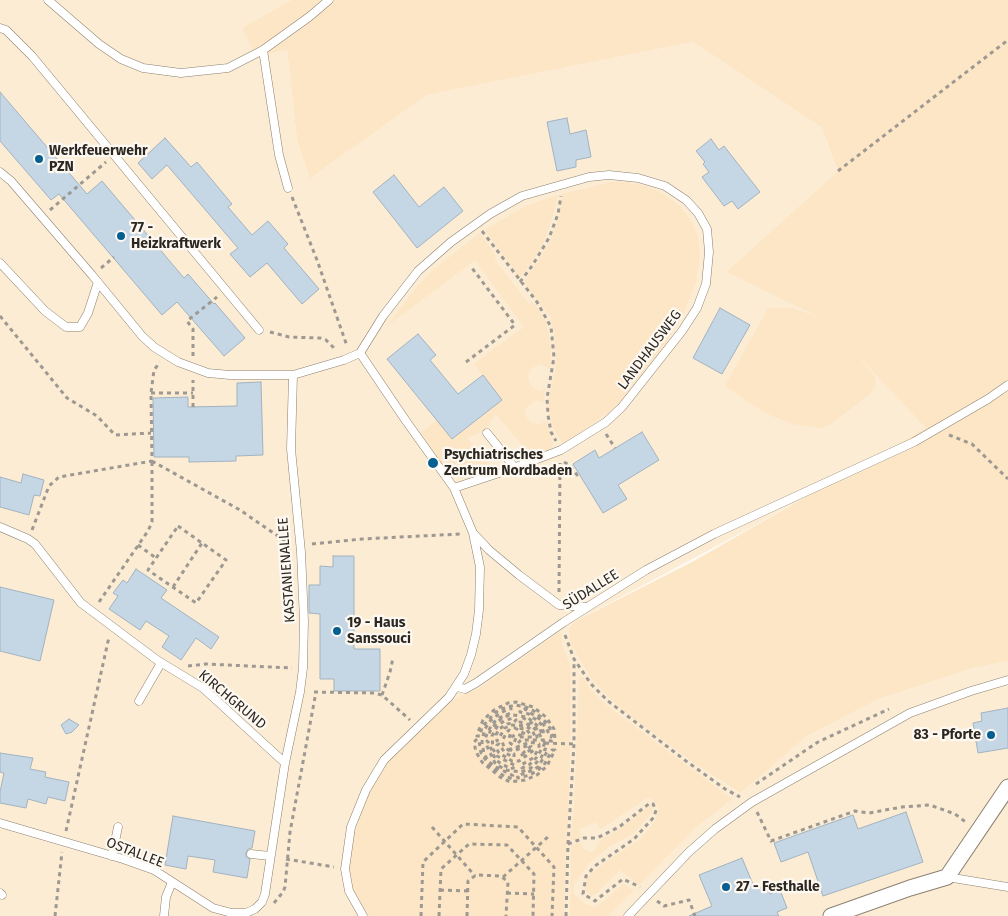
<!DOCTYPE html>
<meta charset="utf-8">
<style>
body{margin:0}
canvas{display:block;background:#fdf9f2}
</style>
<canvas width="1008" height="916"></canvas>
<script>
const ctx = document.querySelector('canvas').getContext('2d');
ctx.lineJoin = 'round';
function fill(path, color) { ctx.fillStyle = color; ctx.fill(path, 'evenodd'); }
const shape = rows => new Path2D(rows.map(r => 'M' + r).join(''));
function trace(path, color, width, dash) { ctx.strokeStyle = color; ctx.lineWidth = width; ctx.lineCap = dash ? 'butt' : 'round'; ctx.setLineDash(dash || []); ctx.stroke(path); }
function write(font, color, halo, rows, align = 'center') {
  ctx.font = font + ' "Fira Sans",sans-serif'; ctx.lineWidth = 4.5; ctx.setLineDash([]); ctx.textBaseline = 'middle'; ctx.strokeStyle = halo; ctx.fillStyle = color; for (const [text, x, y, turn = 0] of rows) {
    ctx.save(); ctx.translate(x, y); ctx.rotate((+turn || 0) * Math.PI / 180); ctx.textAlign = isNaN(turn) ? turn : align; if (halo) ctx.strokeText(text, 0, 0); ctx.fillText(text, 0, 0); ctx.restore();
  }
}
const built = shape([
 [0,0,291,0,242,28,287,49,297,140,311,177,427,95,693,42,822,128,838,171,726,272,824,320,927,428,752,527,576,621,571,645,591,679,610,699,631,717,698,766,739,793,807,736,879,699,973,668,1008,661,1008,916,0,916]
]);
const green = shape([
 [291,0,1008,0,1008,661,973,668,879,699,807,736,740,793,698,766,631,717,610,699,591,679,571,645,569,629,576,621,694,561,926,428,843,340,875,376,875,386,870,394,830,425,820,428,792,424,765,413,725,386,768,308,793,308,818,317,726,272,838,171,822,128,693,42,427,95,310,178,297,140,287,49,257,57,242,28],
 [611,182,626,182,645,186,662,193,679,205,692,222,698,237,700,256,696,281,684,313,667,341,636,385,613,409,563,445,553,427,549,410,549,397,555,373,556,357,554,333,550,316,525,284,525,281,550,242,560,214,562,194],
 [558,195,554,213,543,245,528,267,521,277,519,277,485,230,525,206],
 [480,233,496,256,494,259,529,304,533,302,546,322,551,346,550,370,547,367,539,364,531,369,528,375,529,382,533,388,540,391,545,389,544,403,541,401,534,401,527,407,525,411,527,418,532,423,539,425,546,421,553,444,551,448,521,460,516,461,513,459,522,445,496,414,484,431,467,438,494,471,464,479,452,476,446,472,421,433,437,420,453,439,502,400,474,364,524,327,475,260,388,325,415,289,433,270],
 [561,631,562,644,571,668,571,732,564,916,370,916,353,892,349,870,352,840,368,794,386,764,448,704,462,695,478,689],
 [579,676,584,678,590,689,606,705,732,799,697,826,639,885,620,870,598,892,591,896,585,890,587,878,604,863,641,839,656,820,659,807,651,798,647,798,601,829,596,822,579,829,581,838,570,841,574,807],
 [651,805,653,811,634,833,610,846,588,864,574,884,574,894,585,904,594,907,606,900,623,884,634,890,608,916,570,916,571,845,581,842,583,848,592,853,602,839,621,828]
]);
const building = shape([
 [0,92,87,194,102,181,184,278,188,274,214,304,215,303,245,338,224,356,177,302,162,315,59,194,51,200,0,141,0,92],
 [567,118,570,134,586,130,591,157,576,160,576,167,557,171,547,122,567,118],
 [165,138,191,167,197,162,232,204,228,207,252,235,268,221,288,244,284,248,319,289,302,304,267,263,250,277,230,254,238,248,167,165,152,179,138,163,165,138],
 [711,139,719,150,724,146,760,192,738,209,732,201,724,206,702,177,709,172,703,164,705,162,696,151,711,139],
 [394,175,419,207,444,187,463,211,417,248,373,192,394,175],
 [720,308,750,325,722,374,693,358,720,308],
 [418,334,436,355,430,360,458,394,483,375,502,400,452,439,387,359,418,334],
 [261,382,263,455,236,456,236,461,189,462,189,457,154,457,153,398,188,397,188,407,237,406,237,383,261,382],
 [642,432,659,460,618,485,627,499,603,513,573,464,595,450,599,458,642,432],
 [23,474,44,480,40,496,34,495,29,515,0,507,0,477,21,483,23,474],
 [333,556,354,556,354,649,380,649,380,691,334,691,334,679,320,679,320,614,309,613,309,585,320,585,320,566,333,567,333,556],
 [136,569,167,590,161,598,219,637,211,649,196,638,181,660,162,647,169,636,146,621,140,630,109,609,118,596,113,593,123,580,127,583,136,569],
 [0,587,54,600,40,661,0,651,0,587],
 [1008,708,1008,748,978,753,973,723,982,721,981,713,1008,708],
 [69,719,79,725,72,732,66,734,61,725,69,719],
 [0,753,33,758,30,769,46,772,45,777,69,782,65,801,48,797,46,804,28,799,26,808,0,803,0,792,4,773,0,772,0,753],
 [906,812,923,862,823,896,808,852,781,862,774,843,853,815,858,829,906,812],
 [173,816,255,831,252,848,248,849,246,853,246,857,250,859,247,878,213,872,215,860,188,856,186,869,165,865,173,816],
 [742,858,755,889,766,885,770,894,780,890,787,908,777,912,779,916,689,916,712,906,699,875,742,858]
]);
const path = shape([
 [838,171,1008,40],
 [292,197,317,260,347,346],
 [50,210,106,162],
 [482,231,537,302,551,327,554,357,547,398,548,415,551,432,556,441],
 [101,268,114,257],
 [520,282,532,266,549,238,558,214,561,196],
 [0,316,67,398,97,416,115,435,151,433],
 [270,332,289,337,320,338,326,340,336,350],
 [193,356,193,329,187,321,217,297],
 [466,362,515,325,472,268],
 [151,393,193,393],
 [193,407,193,380],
 [606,434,615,448],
 [949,435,972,444,1008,479],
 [152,461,240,510,288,543],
 [564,462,571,466,577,475,579,474],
 [178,526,226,560,196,603,148,570,178,526],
 [32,530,49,486,59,477,152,461,151,393,154,370,160,362],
 [312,544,362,539,460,534],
 [138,545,156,558],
 [173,587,202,543],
 [559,592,560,463],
 [99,602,148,531,152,522,152,462],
 [565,635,574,659,591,684,608,701,686,761,725,789,740,797],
 [188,666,206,664,292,668],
 [314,692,374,693,382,695,410,720],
 [382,695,390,672,393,658],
 [545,743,537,757,529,765,522,768,521,765,533,758,539,748,539,744,530,742,517,747,516,745,521,740,543,740,552,741,555,739,554,729,546,717,533,707,516,702,508,703,494,710,483,720,478,732,477,736,480,736,482,727,495,713,501,709,515,705,526,707,534,711,543,719,549,726,552,735,551,737,541,720,525,709,520,710,520,712,529,714,541,724,544,734,542,734,539,727,527,717,513,715,507,716,498,721,490,731,489,736,486,736,492,724,499,718,511,713,511,708,500,713,489,722,484,731,482,742,484,754,489,762,496,767,512,775,513,776,513,779,504,776,489,765,481,753,479,741,477,739,474,742,476,752,482,762,500,777,510,782,525,780,537,775,547,766,555,750,552,750,544,765,538,770,530,775,518,778,517,776,533,770,538,767,548,750,545,749,541,758,531,768,521,772,505,770,495,763,486,744,487,741,489,743,495,759,500,763,511,769,516,766,497,756,493,749,492,736,498,725,506,720,514,718,516,720,513,723,507,724,499,729,496,735,497,741,505,728,511,725,525,726,531,729,534,734,531,735,526,729,515,728,525,734,523,736,516,734,509,739,511,731,509,730,507,732,502,741,504,747,514,754,514,757,505,753,499,744,497,745,496,748,499,753,512,761,519,761,534,750,532,749,520,756,531,746,529,745,514,751,511,750,509,746,510,743,513,745,516,738,520,737,537,737,536,730,530,725,520,722,520,719,523,718,534,724,541,737,542,737,543,740,545,743],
 [545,743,574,744],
 [756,784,818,742,889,709],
 [757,812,771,841,855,811,869,813,902,807,930,805,955,814,967,823],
 [432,827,475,876],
 [66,831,109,637],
 [568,844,584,838,597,838,619,827,650,803,653,804,656,810,654,817,634,839,595,866,586,876,583,894,595,901,623,879,640,887],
 [286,859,334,867],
 [503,877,549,836],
 [440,890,468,891],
 [507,893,534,894],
 [657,901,664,906,689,900,695,916],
 [274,903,283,892,285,887,290,832,316,692],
 [55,916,62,852],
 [421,916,423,862,463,824,518,827,554,867,552,916],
 [439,916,441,869,469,844,507,845,534,874,533,916],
 [467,916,468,881,476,875,501,876,508,882,506,916],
 [566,916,568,844,574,744,574,660]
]);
const service = shape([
 [48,0,99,44,121,59,143,68,181,73,228,68,263,50,309,17,329,0],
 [0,28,6,30,32,56,259,330],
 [263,50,279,155,288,188],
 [0,172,11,181,92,275,142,336,154,347,178,362,208,373,230,375,293,375,344,360,360,353],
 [0,263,45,311,66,327,80,327,88,313,98,282],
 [360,353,383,316,418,271,451,242,490,214,522,196,589,177,609,175,638,178,665,186,686,200,698,213,707,229,709,252,706,284,697,308,682,331,622,407,606,422,561,450,508,470,454,488],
 [360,353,406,421,454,488,473,533,480,567,479,610,476,634,471,655,464,674,449,697,384,760,366,790,351,827,345,869,349,891,363,916],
 [487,433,515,468],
 [0,527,28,539,35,544,81,603,157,660,203,688,285,763],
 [474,534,489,550,519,575,559,605,586,607],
 [457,687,465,689,476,683,564,622,646,570,714,534,914,442,988,399,1008,385],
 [139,701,161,663],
 [0,823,123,859,154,870,213,908,232,913,246,913,255,909,262,902,265,894,285,763,300,692,303,668,304,621,301,552,291,449,293,375],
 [251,854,270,856],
 [112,856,118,827],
 [947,877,1008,887],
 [0,893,2,895],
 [164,916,166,897,172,882],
 [628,916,689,852,715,829,752,802,910,713,971,691,1008,680]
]);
const minor = shape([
 [831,916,910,888,947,877,1008,787]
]);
const markers = [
 [39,159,5,"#056091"],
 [121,236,5,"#056091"],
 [433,463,6,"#056091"],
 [337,631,5,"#056091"],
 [991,735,5,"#056091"],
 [726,887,5,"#056091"]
];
const poiNames = [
 ["Werkfeuerwehr",49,151],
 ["PZN",49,167],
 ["77 -",131,228],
 ["Heizkraftwerk",131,244],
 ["Psychiatrisches",444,455],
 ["Zentrum Nordbaden",444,471],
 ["19 - Haus",347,623],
 ["Sanssouci",347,639],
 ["83 - Pforte",981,735,"right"],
 ["27 - Festhalle",736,887]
];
const streetNames = [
 ["LANDHAUSWEG",650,350,-53],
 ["KASTANIENALLEE",287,570,-94],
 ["SÜDALLEE",591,590,-32],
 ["KIRCHGRUND",232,700,40],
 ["OSTALLEE",135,853,21]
];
fill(built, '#fcecd3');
fill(green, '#fce6c5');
fill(building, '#c5d6e4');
trace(building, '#a2b3c1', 1);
trace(service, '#8b8171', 9);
trace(minor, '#8b8171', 17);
trace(path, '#9d9992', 3, [4, 4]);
trace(service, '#fff', 8);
trace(minor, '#fff', 15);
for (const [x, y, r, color] of markers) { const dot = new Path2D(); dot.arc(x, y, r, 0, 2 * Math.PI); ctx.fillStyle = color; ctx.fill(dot); trace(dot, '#fdf9f2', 2); }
write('bold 14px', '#2c2821', '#fdf9f2', poiNames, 'left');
write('14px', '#2c2821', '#fdf9f2', streetNames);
</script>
